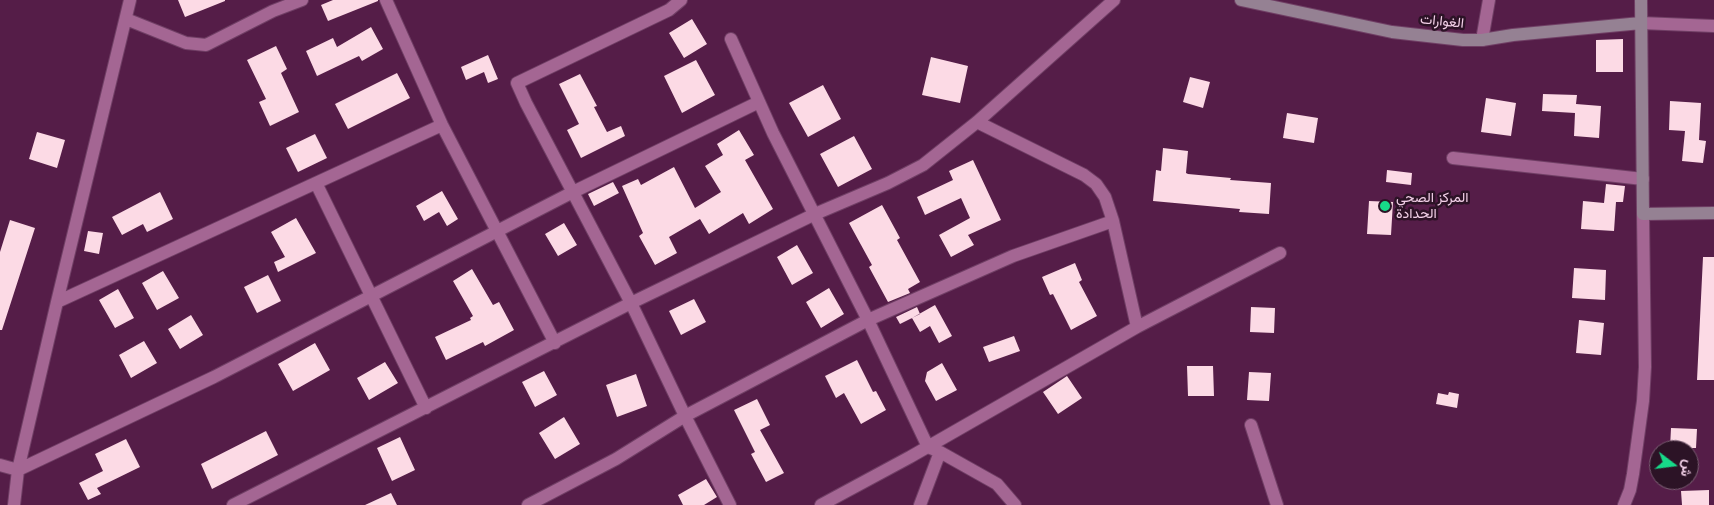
<!DOCTYPE html>
<meta charset="utf-8">
<style>
body{margin:0}
#map{position:relative;width:1714px;height:505px;overflow:hidden;background:#551d48;font-family:Roboto,Vazirmatn,sans-serif}
canvas{display:block}
.north{position:absolute;left:1649px;top:440px;width:50px;height:50px;box-sizing:border-box;background:#2c1326;border:1px solid #7c5f74;border-radius:50%;rotate:105deg;font-size:14px;font-weight:700;line-height:20px;text-align:center;color:#f3d0e8}
.north::after{content:'';display:block;margin:auto;width:18px;height:22px;background:#17d989;clip-path:polygon(50% 0,100% 100%,50% 72%,0 100%)}
</style>
<div id="map">
<canvas width="1714" height="505"></canvas>
<div class="north">ش</div>
</div>
<script>
const ctx = document.querySelector('canvas').getContext('2d');
ctx.lineJoin = 'round';
function fill(path, color) { ctx.fillStyle = color; ctx.fill(path, 'evenodd'); }
const shape = rows => new Path2D(rows.map(r => 'M' + r).join(''));
function trace(path, color, width, dash) { ctx.strokeStyle = color; ctx.lineWidth = width; ctx.lineCap = dash ? 'butt' : 'round'; ctx.setLineDash(dash || []); ctx.stroke(path); }
function write(font, color, halo, rows, align = 'center') {
  ctx.font = font + ' Roboto,Vazirmatn,sans-serif'; ctx.lineWidth = 5; ctx.setLineDash([]); ctx.textBaseline = 'middle'; ctx.strokeStyle = halo; ctx.fillStyle = color; for (const [text, x, y, turn = 0] of rows) {
    ctx.save(); ctx.translate(x, y); ctx.rotate((+turn || 0) * Math.PI / 180); ctx.textAlign = isNaN(turn) ? turn : align; if (halo) ctx.strokeText(text, 0, 0); ctx.fillText(text, 0, 0); ctx.restore();
  }
}
const building = shape([
 [178,0,225,0,225,1,185,17],
 [333,0,378,0,378,1,328,21,321,5],
 [692,19,707,44,684,58,669,33],
 [371,27,383,49,362,61,359,56,317,76,306,51,333,38,337,47],
 [1623,39,1623,72,1596,72,1596,40],
 [276,46,287,69,281,73,299,112,270,126,259,102,266,99,247,60],
 [488,55,498,79,488,83,484,72,466,80,461,67],
 [931,57,968,66,960,103,922,95],
 [696,60,715,95,682,113,664,76],
 [397,73,410,98,348,129,335,104],
 [580,74,597,106,594,107,607,132,621,126,625,136,581,158,567,130,579,124,559,84],
 [1190,77,1210,82,1203,108,1183,102],
 [823,85,841,119,808,137,789,103],
 [1543,94,1577,95,1576,104,1601,106,1599,138,1574,136,1575,113,1542,111],
 [1486,98,1516,103,1511,136,1481,132],
 [1670,101,1701,103,1699,140,1706,141,1703,163,1682,161,1685,131,1669,130],
 [1287,113,1318,118,1314,143,1283,138],
 [739,130,754,155,745,160,773,209,749,224,743,213,709,234,700,219,669,237,677,253,655,265,639,236,643,233,622,186,638,179,641,185,674,167,695,208,721,192,705,166,723,155,717,144],
 [37,132,65,140,57,168,29,159],
 [315,134,327,158,298,172,286,148],
 [854,136,872,169,838,187,820,154],
 [1163,148,1188,151,1186,173,1188,174,1231,178,1230,180,1271,183,1269,214,1239,212,1240,209,1153,201,1156,170,1161,171],
 [973,160,1001,220,968,235,974,245,951,257,939,235,970,218,961,198,925,215,917,197,953,180,949,171],
 [1387,170,1412,173,1411,185,1386,182],
 [613,182,619,193,594,206,588,194],
 [1606,184,1625,186,1623,202,1616,202,1614,231,1581,229,1583,201,1604,203],
 [442,191,458,219,447,226,439,212,424,221,416,206],
 [160,192,173,219,147,232,143,224,122,235,112,217],
 [1369,201,1393,202,1391,235,1367,234],
 [882,205,900,238,897,240,920,282,908,289,910,293,888,302,869,267,872,265,849,223],
 [296,218,316,253,278,272,274,262,285,257,271,232],
 [10,220,35,228,2,330,0,330,0,252],
 [564,223,577,245,558,256,545,234],
 [88,231,103,233,99,254,84,251],
 [797,245,813,273,792,285,777,257],
 [1703,257,1714,257,1714,380,1697,380],
 [1075,263,1082,280,1079,282,1097,316,1071,330,1053,294,1050,295,1042,277],
 [1574,268,1606,270,1605,300,1572,298],
 [472,269,493,305,499,302,514,330,485,346,483,342,446,360,435,337,471,320,470,318,473,316,453,281],
 [163,271,179,298,157,310,142,283],
 [268,275,281,301,257,313,244,287],
 [829,288,844,314,821,328,806,302],
 [118,289,134,318,115,328,99,300],
 [694,299,706,322,681,335,669,311],
 [935,305,952,336,939,343,930,326,920,332,912,318],
 [917,307,920,314,900,324,896,317],
 [1251,307,1275,308,1274,333,1250,332],
 [191,315,203,335,180,349,168,329],
 [1579,320,1604,323,1601,355,1576,353],
 [1014,336,1020,351,989,362,983,347],
 [144,341,157,363,131,378,119,355],
 [315,343,330,370,293,391,278,364],
 [857,360,873,392,876,391,886,410,861,424,844,393,836,398,825,376],
 [385,362,398,383,369,400,357,378],
 [942,363,957,390,936,401,925,381,927,372],
 [1187,366,1213,366,1214,396,1188,396],
 [544,371,557,395,535,407,522,382],
 [1249,372,1271,373,1269,401,1247,400],
 [636,374,647,406,617,417,606,385],
 [1067,376,1082,398,1058,414,1043,392],
 [1449,392,1459,394,1457,408,1436,404,1438,393,1448,395],
 [757,399,770,425,760,430,784,473,766,482,751,454,755,452,734,410],
 [564,417,580,444,555,459,539,433],
 [1671,428,1697,429,1696,448,1670,448],
 [266,431,278,455,212,489,201,464],
 [400,437,415,470,392,481,377,448],
 [126,439,140,467,97,488,101,494,88,500,79,483,103,471,95,454],
 [706,479,717,497,704,505,683,505,678,495],
 [1709,490,1709,505,1682,505,1681,491],
 [391,493,397,505,365,505]
]);
const street = shape([
 [386,0,442,125,555,343],
 [681,0,669,10,517,83,526,103,631,303,685,416,730,505],
 [126,19,186,43,206,45,273,11,302,0],
 [1641,23,1714,26],
 [731,39,773,133,868,320,928,447,940,452,997,484,1015,505],
 [1482,40,1489,0],
 [977,122,1084,175,1096,184,1105,197,1113,221,1137,327],
 [1453,158,1643,179],
 [316,183,426,408],
 [57,302,442,125],
 [1251,425,1277,505],
 [0,465,18,470,214,377,573,192,759,102],
 [14,505,18,470,57,302,130,0],
 [233,505,631,303,815,214,888,183,923,165,977,122,1114,0],
 [528,505,616,459,685,416,868,320,1013,256,1113,221],
 [821,505,910,457,1137,327,1280,253],
 [920,505,940,452],
 [1624,505,1630,490,1633,474,1643,401,1645,367,1643,214]
]);
const secondary = shape([
 [1241,0,1392,32,1463,40,1482,40,1513,35,1641,23],
 [1641,0,1643,214,1714,213]
]);
const markers = [
 [1385,206,6,"#17d989"]
];
const streetNames = [
 ["الغوارات",1442,22,6]
];
const poiNames = [
 ["المركز الصحي",1396,198],
 ["الحدادة",1396,214]
];
fill(building, '#fcdae5');
trace(street, '#703f65', 14);
trace(secondary, '#703f65', 14);
trace(street, '#a46693', 12);
trace(secondary, '#958193', 12);
for (const [x, y, r, color] of markers) { const dot = new Path2D(); dot.arc(x, y, r, 0, 2 * Math.PI); ctx.fillStyle = color; ctx.fill(dot); trace(dot, '#2c1326', 2); }
write('14px', '#f3d0e8', '#2c1326', streetNames);
write('14px', '#f3d0e8', '#2c1326', poiNames, 'left');
</script>
